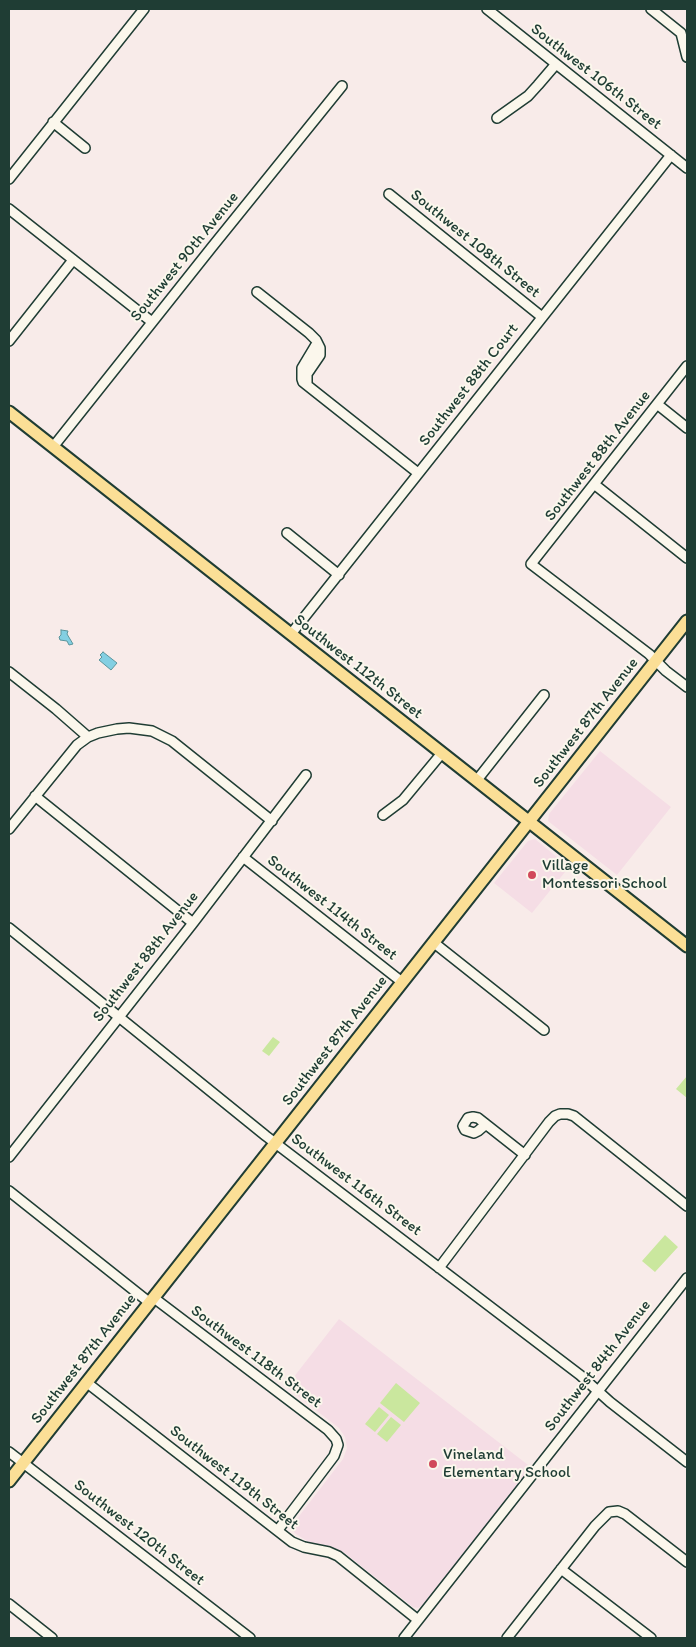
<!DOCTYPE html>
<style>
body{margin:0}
#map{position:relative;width:696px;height:1647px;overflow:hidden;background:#f8ebe9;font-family:Itim,sans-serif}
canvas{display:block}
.frame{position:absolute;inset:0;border:10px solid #1f3d34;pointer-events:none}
</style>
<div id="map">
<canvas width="696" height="1647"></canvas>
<div class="frame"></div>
</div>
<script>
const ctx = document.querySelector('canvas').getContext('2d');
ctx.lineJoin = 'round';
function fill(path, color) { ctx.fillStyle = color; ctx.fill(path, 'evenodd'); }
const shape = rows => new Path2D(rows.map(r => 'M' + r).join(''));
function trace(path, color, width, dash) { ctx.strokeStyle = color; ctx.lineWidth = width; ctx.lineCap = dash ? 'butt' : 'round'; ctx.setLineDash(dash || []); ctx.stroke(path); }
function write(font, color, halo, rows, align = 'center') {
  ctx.font = font + ' Itim,sans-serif'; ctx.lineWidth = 4; ctx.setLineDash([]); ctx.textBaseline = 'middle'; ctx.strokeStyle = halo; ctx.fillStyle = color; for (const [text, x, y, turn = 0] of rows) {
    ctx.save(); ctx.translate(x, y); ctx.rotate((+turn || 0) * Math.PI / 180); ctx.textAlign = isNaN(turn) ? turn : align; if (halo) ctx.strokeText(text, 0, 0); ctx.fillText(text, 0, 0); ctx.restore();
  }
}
const built = shape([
 [600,751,671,807,617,875,548,821,549,814],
 [535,839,569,867,532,913,494,883,528,841],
 [339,1319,532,1468,424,1605,418,1608,413,1607,346,1554,337,1549,312,1544,296,1534,292,1530,293,1524,343,1459,347,1448,345,1437,339,1428,286,1387]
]);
const green = shape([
 [273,1037,280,1042,269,1056,262,1051],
 [687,1076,687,1098,676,1089],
 [665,1235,678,1247,655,1272,642,1261],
 [396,1383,420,1403,404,1422,380,1403],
 [379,1407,389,1415,375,1432,365,1424],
 [391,1417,401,1425,387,1442,377,1434]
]);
const water = shape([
 [61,630,68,631,67,634,73,644,69,645,67,641,60,640,59,637,61,635,61,630],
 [103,652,117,663,111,670,99,660,102,657,100,655,103,652]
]);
const minor = shape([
 [487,9,687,168],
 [651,9,681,33,687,57],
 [497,118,528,96,538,85,556,64],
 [53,122,85,148],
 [9,179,144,9],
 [389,194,542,317],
 [9,209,152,322],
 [257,292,309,333,316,340,320,348,320,355,307,374,307,384],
 [9,341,73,260],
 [317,343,302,368,302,379,303,382,418,473],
 [687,366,531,564,649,654,666,671,687,687],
 [657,404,687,428],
 [53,447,212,247,342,86],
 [594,484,687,558],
 [287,533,339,575],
 [291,634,671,155],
 [9,672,56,709,88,737],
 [477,780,544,695],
 [35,796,193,923],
 [383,815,403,800,442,753],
 [9,829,77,745,88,737,98,733,117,729,129,728,152,731,172,741,272,821],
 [243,857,402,982],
 [9,928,266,1136,580,1375,610,1402,687,1462],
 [433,942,544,1030],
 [485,1125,478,1131,474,1133,465,1130,463,1126,468,1118,473,1117,478,1118,525,1155],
 [9,1157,193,923,306,775],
 [9,1191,150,1303],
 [439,1268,549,1122,555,1116,560,1114,568,1114,574,1116,687,1206],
 [154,1298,328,1430,336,1439,338,1445,334,1456,278,1530],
 [86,1382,292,1542,304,1547,329,1552,338,1556,418,1620],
 [9,1452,250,1638],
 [561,1569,651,1638],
 [9,1604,52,1638],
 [404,1638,687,1278],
 [507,1638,595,1526,609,1512,618,1511,625,1514,687,1562]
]);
const major = shape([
 [9,412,687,946],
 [9,1481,687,621]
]);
const markers = [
 [532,875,5,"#d1495b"],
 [433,1464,5,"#d1495b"]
];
const streetNames = [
 ["Southwest 106th Street",596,77,38],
 ["Southwest 108th Street",475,244,39],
 ["Southwest 90th Avenue",185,257,-51],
 ["Southwest 88th Court",469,385,-52],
 ["Southwest 88th Avenue",598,456,-52],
 ["Southwest 112th Street",358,667,38],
 ["Southwest 87th Avenue",586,723,-52],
 ["Southwest 114th Street",332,908,38],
 ["Southwest 88th Avenue",146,957,-52],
 ["Southwest 87th Avenue",335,1041,-52],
 ["Southwest 116th Street",356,1185,37],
 ["Southwest 118th Street",256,1357,37],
 ["Southwest 87th Avenue",84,1359,-52],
 ["Southwest 84th Avenue",598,1366,-52],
 ["Southwest 119th Street",234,1478,38],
 ["Southwest 120th Street",139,1533,38]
];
const poiNames = [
 ["Village",542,866],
 ["Montessori School",542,884],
 ["Vineland",443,1455],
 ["Elementary School",443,1473]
];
fill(built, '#f5dde5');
fill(green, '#cae79e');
fill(water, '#83cfe2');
trace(water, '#5b959c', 1);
trace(minor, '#1f3d34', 12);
trace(major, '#1f3d34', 15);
trace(minor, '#fbf7ec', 9);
trace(major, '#fbdf96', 11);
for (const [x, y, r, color] of markers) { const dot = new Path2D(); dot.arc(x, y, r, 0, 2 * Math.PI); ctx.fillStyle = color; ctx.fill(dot); trace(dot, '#fbf7ec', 2); }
write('16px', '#1f3d34', '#fbf7ec', streetNames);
write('16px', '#1f3d34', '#fbf7ec', poiNames, 'left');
</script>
